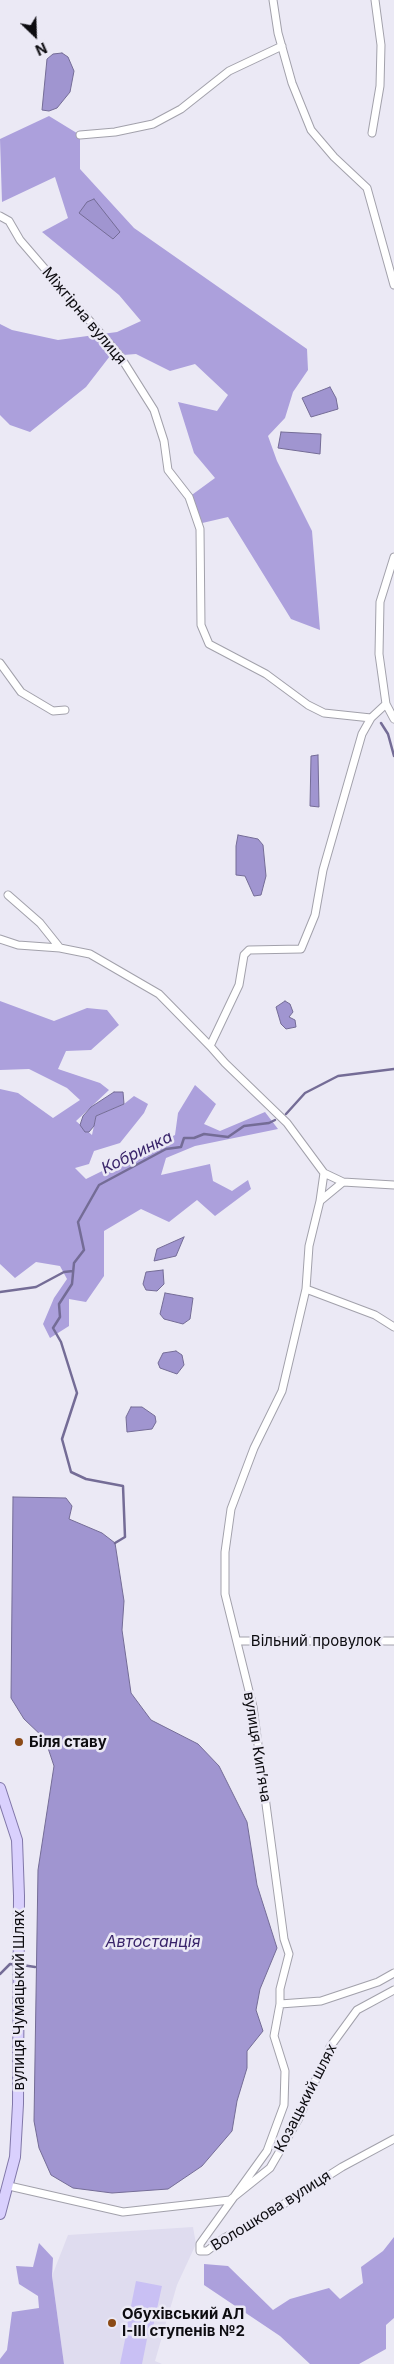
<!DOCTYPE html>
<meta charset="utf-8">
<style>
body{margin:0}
#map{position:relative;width:394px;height:2364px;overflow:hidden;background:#ebe9f5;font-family:Inter,sans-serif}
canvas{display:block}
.north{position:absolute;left:10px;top:10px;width:50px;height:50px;-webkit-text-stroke:4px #ebe9f5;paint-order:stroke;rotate:156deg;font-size:14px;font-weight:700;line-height:20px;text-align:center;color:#0d0c10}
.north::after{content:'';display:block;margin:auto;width:18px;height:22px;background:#0d0c10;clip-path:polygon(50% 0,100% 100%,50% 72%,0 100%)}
</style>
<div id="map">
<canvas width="394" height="2364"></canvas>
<div class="north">N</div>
</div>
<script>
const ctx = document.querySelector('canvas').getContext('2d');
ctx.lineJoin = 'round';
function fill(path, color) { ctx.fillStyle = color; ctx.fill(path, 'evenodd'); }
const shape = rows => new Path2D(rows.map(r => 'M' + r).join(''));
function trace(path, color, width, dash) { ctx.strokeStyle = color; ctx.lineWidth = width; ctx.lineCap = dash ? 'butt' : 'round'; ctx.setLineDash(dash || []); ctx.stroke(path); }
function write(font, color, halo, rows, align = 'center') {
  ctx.font = font + ' Inter,sans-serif'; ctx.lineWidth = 5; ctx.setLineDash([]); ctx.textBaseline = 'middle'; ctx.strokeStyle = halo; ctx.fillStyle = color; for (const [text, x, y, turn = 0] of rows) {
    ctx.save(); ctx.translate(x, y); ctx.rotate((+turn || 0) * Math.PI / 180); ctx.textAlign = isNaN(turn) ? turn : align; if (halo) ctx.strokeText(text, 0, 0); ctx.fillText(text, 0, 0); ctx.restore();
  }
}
const built = shape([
 [193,2227,196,2244,177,2285,155,2361,162,2364,64,2364,52,2276,68,2235]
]);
const green = shape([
 [136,2281,162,2286,151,2336,126,2331],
 [126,2335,147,2339,142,2364,120,2364]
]);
const forest = shape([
 [49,116,80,135,80,169,134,228,307,349,308,370,293,392,285,418,268,436,277,461,312,531,320,630,291,619,228,517,198,524,189,497,215,478,194,453,178,402,217,411,228,395,195,364,170,371,136,354,110,356,86,387,30,432,10,425,0,415,0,324,12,330,58,340,117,332,141,321,119,295,42,232,68,218,55,177,2,202,0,139],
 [0,1001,54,1021,87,1008,107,1010,119,1025,91,1050,66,1051,58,1069,100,1083,109,1090,76,1121,92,1135,96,1116,124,1104,134,1096,148,1104,144,1113,120,1143,94,1151,89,1164,75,1168,86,1179,175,1135,178,1113,195,1085,216,1104,204,1124,220,1131,265,1112,278,1129,195,1146,166,1158,161,1175,210,1164,213,1181,232,1191,248,1180,251,1189,215,1216,197,1200,169,1222,141,1209,104,1231,104,1276,86,1302,69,1299,69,1326,50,1338,43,1324,54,1298,67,1279,60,1266,36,1262,15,1278,0,1264,0,1089,18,1093,53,1118,80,1100,67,1088,29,1069,0,1070],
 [394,2237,394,2318,386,2325,386,2349,359,2364,310,2364,280,2336,204,2285,204,2264,228,2266,273,2310,290,2299,329,2288,340,2299,363,2283,361,2267,383,2251],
 [39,2243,53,2258,52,2276,64,2364,0,2364,0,2359,7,2350,12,2312,39,2308,38,2296,19,2284,16,2266,33,2267]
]);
const water = shape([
 [62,53,68,57,74,71,70,92,57,108,49,111,42,110,47,59,53,54,62,53],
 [94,199,120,232,113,239,79,213,87,202,94,199],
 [330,387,336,398,338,409,311,417,302,398,330,387],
 [281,432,321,434,320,454,278,448,281,432],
 [318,755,319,807,310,806,311,756,318,755],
 [238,835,258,839,263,845,266,876,261,895,254,896,245,876,236,875,236,846,238,835],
 [285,1001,290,1004,293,1012,289,1017,295,1020,296,1027,286,1029,281,1024,276,1007,285,1001],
 [114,1092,123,1092,124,1104,96,1116,94,1126,89,1132,85,1132,80,1125,83,1116,91,1107,114,1092],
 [184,1237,176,1256,154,1261,157,1249,184,1237],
 [163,1270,164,1284,157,1291,146,1290,143,1284,146,1272,163,1270],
 [165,1293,193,1298,190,1319,183,1324,164,1319,160,1314,165,1293],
 [176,1351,182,1355,184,1365,177,1374,160,1368,158,1363,163,1353,176,1351],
 [131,1407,142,1407,155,1416,156,1422,152,1429,127,1432,126,1417,131,1407],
 [13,1497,66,1498,72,1506,69,1519,102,1533,115,1543,124,1601,122,1630,131,1693,151,1720,198,1744,219,1766,247,1822,257,1885,277,1948,260,1989,256,2010,263,2031,247,2051,247,2068,237,2101,232,2131,202,2166,168,2189,112,2193,73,2188,51,2175,39,2148,34,2121,38,1870,54,1766,45,1739,24,1719,11,1698,13,1497]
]);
const stream = shape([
 [381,723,388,734,394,756],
 [286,1114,305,1093,338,1076,394,1069],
 [0,1292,36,1287,64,1272,73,1271],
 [115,1543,125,1537,123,1486,86,1479,71,1472,62,1439,77,1393,61,1342,53,1328,60,1317,59,1304,72,1284,74,1263,84,1250,78,1222,99,1185,166,1149,181,1147,184,1138,194,1138,204,1134,228,1137,244,1126,269,1123,275,1120],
 [22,1965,35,1967],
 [0,1974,10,1964,17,1965]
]);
const street = shape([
 [273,0,278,33,292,83,311,130,334,157,367,188,394,285],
 [372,133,380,86,381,45,375,0],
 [80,135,115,132,153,124,181,109,229,71,282,46],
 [0,216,9,221,20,240,120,356,154,410,164,441,168,470,189,497,200,529,201,625,209,644,266,674,308,705,324,713,371,718],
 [394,557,380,602,379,654,386,704,394,719],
 [0,663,21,692,53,711,65,710],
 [8,895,40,923,60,948,90,954,159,994,210,1046],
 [0,939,18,945,60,948],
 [343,1182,324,1173,287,1123,225,1063,210,1046,239,985,244,955,249,950,301,949,315,915,323,870,362,734,371,718,386,704],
 [394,1185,343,1182,320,1201,309,1246,306,1289,282,1391,254,1448,231,1509,225,1552,225,1594,253,1707,284,1939,289,1954,280,1989,280,2004,274,2036,285,2071,284,2105,267,2151,200,2244,200,2251,207,2251,224,2238,257,2221,342,2167,394,2139],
 [320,1201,324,1173],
 [306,1289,375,1315,394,1327],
 [238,1641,394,1641],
 [280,2004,321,2001,378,1982,394,1973],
 [9,2186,123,2212,230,2200,270,2168,299,2118,330,2047,357,2010,394,1990]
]);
const primary = shape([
 [0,1788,17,1840,19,1896,18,2104,15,2157,0,2214]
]);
const markers = [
 [19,1742,5,"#8b4a16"],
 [112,2323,5,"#8b4a16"]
];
const streetNames = [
 ["Міжгірна вулиця",84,316,50],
 ["Вільний провулок",316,1641],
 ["вулиця Кипʼяча",257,1747,81],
 ["вулиця Чумацький Шлях",19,2000,-90],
 ["Козацький шлях",306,2098,-63],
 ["Волошкова вулиця",271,2211,-32]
];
const poiNames = [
 ["Біля ставу",29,1742],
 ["Обухівський АЛ",122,2314],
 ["І-ІІІ ступенів №2",122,2331]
];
const waterNames = [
 ["Кобринка",137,1153,-26],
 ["Автостанція",153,1942]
];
fill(built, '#dfdcef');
fill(green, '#c9c0f4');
fill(forest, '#aca0dc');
fill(water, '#a095d0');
trace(water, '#746c96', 1);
trace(stream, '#746c96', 2.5);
trace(street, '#a2a1ab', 9);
trace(primary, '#8177a9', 12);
trace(street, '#fff', 7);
trace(primary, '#d9d0fd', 10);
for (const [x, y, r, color] of markers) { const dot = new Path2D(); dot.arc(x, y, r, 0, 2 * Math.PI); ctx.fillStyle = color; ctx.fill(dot); trace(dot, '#ebe9f5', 2); }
write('15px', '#0d0c10', '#ebe9f5', streetNames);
write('bold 15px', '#0d0c10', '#ebe9f5', poiNames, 'left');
write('italic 16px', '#39246a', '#ebe9f5', waterNames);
</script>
